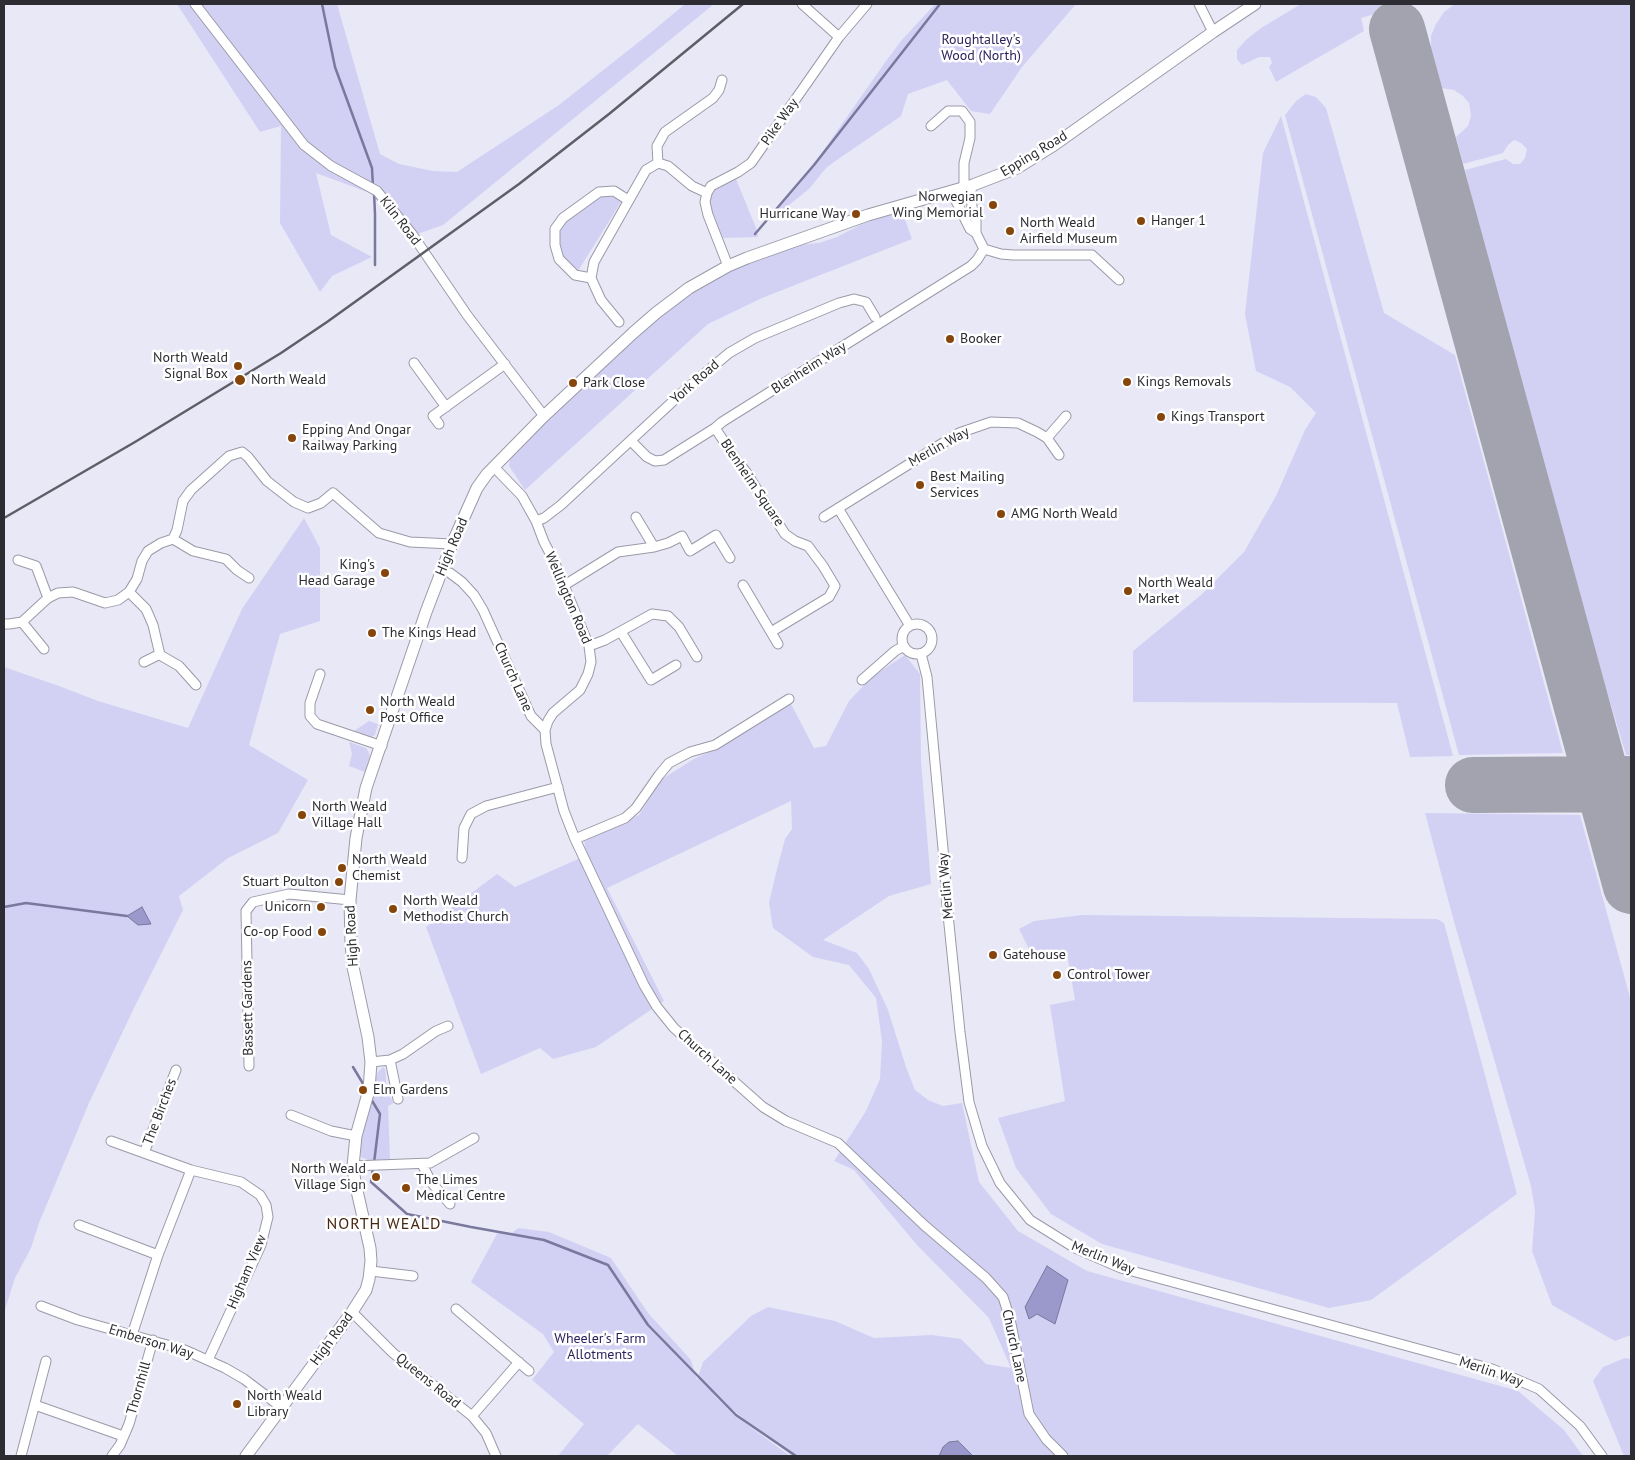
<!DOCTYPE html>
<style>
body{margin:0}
#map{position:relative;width:1635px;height:1460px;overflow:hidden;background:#e8e8f7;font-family:"PT Sans",sans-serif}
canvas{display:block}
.frame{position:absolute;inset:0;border:5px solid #2c2c32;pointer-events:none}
</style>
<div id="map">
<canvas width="1635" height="1460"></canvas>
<div class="frame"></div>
</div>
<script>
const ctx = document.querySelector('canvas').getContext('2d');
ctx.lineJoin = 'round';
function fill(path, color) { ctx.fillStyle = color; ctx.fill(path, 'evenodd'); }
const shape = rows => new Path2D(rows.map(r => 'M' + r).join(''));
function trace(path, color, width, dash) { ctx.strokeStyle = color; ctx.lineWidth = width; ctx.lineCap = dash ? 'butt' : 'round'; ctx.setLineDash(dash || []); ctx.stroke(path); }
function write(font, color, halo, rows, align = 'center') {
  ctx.font = font + ' "PT Sans",sans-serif'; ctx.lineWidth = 5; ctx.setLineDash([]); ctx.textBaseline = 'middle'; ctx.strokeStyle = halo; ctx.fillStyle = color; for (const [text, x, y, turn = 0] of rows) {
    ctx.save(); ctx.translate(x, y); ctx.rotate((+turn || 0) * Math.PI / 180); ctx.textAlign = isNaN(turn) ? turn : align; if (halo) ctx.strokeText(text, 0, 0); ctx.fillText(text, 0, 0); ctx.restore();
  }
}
const green = shape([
 [177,4,337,4,380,154,399,164,433,171,457,172,559,105,654,30,685,4,714,4,443,225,409,237,370,193,316,173,331,235,372,257,332,276,320,292,280,223,281,126,260,132],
 [935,4,1076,4,1022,67,990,114,971,111,947,80,908,94,901,116,834,162,826,168,809,189,784,209,778,209,800,184,886,61,901,41],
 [1301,4,1409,4,1361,18,1364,31,1276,82,1269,67,1272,63,1270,57,1259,57,1242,65,1237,59,1237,50,1247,39,1261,28],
 [1455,4,1631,4,1631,755,1626,755,1605,685,1482,238,1465,170,1506,159,1513,164,1520,164,1525,158,1527,149,1521,143,1514,140,1508,145,1503,153,1463,164,1456,137,1468,126,1471,116,1469,103,1463,96,1454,90,1441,88,1431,51,1431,36,1436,24,1444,12],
 [1306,94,1316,97,1326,108,1384,313,1455,355,1563,753,1459,755,1285,115,1296,101],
 [1281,116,1453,756,1410,757,1397,703,1133,702,1133,651,1201,595,1244,552,1276,496,1305,430,1316,413,1290,387,1256,371,1245,314,1263,153],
 [736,179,756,228,758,237,723,238,711,208,711,196,714,190,721,185],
 [602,194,608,194,621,202,578,271,576,271,562,257,558,246,560,232,563,223],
 [902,211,912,239,762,298,708,324,525,490,509,466,510,459,549,418,637,336,676,303,699,287,723,274,748,263,798,245,819,243,837,237,862,224],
 [304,518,320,548,320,621,280,634,249,745,308,780,278,833,228,858,179,896,183,910,134,1008,89,1103,39,1223,31,1248,15,1278,4,1313,4,667,59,686,98,701,188,728,242,609],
 [905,655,920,674,921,761,931,884,889,896,823,940,857,953,869,969,888,1010,906,1067,915,1090,928,1100,943,1106,962,1103,979,1182,1018,1231,1087,1271,1518,1391,1564,1430,1583,1456,792,1456,711,1393,749,1426,790,1456,678,1456,638,1424,607,1456,558,1456,584,1424,532,1380,554,1352,543,1334,471,1282,498,1232,513,1234,512,1233,518,1228,549,1232,611,1258,648,1313,691,1360,697,1380,703,1362,751,1316,768,1307,835,1321,874,1338,932,1335,961,1339,986,1364,1011,1368,989,1318,917,1245,854,1170,834,1161,866,1111,880,1079,882,1041,876,998,849,965,813,957,773,928,769,903,776,873,785,839,792,829,791,801,607,888,664,1001,596,1047,553,1059,540,1048,481,1074,426,927,497,874,515,887,587,855,584,841,639,815,662,779,694,759,716,749,791,704,814,748,826,746,849,701,872,677],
 [369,721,378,724,375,735,369,738,351,733],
 [349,742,366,748,368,751,370,756,365,772,349,766,352,754],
 [1425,813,1580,815,1631,1001,1631,1335,1615,1341,1552,1305,1532,1251,1535,1211,1531,1186,1453,918],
 [1082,915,1437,919,1444,923,1517,1194,1371,1300,1329,1308,1102,1244,1051,1214,1016,1168,998,1118,1065,1101,1050,1005,1075,1000,1067,954,1035,961,1019,929,1034,921],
 [383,1067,385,1069,386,1075,386,1091,394,1103,388,1106,390,1160,368,1160,361,1157,360,1147,375,1082,378,1072],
 [1625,1358,1631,1359,1631,1456,1624,1456,1593,1381,1603,1367]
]);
const water = shape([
 [142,907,151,924,138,925,127,916,142,907],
 [1047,1266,1068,1280,1055,1324,1037,1314,1029,1319,1025,1307,1047,1266],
 [958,1441,973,1456,939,1456,943,1447,949,1442,958,1441]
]);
const stream = shape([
 [322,4,335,67,372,168,373,187],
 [374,192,375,214,375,265],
 [755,234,814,165,940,4],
 [4,907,26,903,127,916],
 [353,1067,365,1087],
 [371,1099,380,1114,374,1163],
 [373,1168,371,1182,407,1214,471,1227,544,1240,608,1265,648,1325,736,1415,796,1456]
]);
const runway = shape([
 [1397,29,1631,886],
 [1473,785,1631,784]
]);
const minor = shape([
 [195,4,304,145,331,166,377,191,412,234,467,315,544,416],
 [802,4,839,37],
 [1199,4,1213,32],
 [931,126,948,111,962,111,970,122,970,138,964,163,964,187],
 [658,163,657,146,665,132,713,98,719,90,722,80],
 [973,185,971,190,972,207,976,221,976,233,984,249,1001,254,1013,255,1092,255,1119,280],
 [951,191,970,229,976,233],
 [728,266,708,215,705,202,707,193,711,186,738,172,751,163,839,37,867,4],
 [591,278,575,275,559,259,555,245,555,229,563,218,599,192,614,191,628,200],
 [619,322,601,300,591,278,594,262,646,170,658,163,668,166,692,186,707,193],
 [414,363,446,407],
 [439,424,433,416,505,364],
 [715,428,735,458,746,472,785,534,795,541,808,546,823,566,835,586,829,597,771,632],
 [1047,438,1066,416],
 [631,441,647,457,655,461,664,460,715,428,722,422,971,266,977,260,984,249],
 [494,467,522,496,536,521,544,542,554,561,589,646,591,662,588,674,580,690,553,713,548,721,545,730,546,744,564,811,575,839,644,985,657,1007,674,1028,763,1107,786,1121,838,1143,924,1225,986,1278,1003,1297,1010,1319,1029,1414,1046,1439,1063,1456],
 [838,508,910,626],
 [636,517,654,547],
 [824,517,959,433,991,422,1018,423,1037,432,1047,438,1059,455],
 [536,521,544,518,561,505,684,391,729,353,755,338,839,303,854,299,866,302,875,317],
 [173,539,193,551,226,559,237,570,249,578],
 [18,560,36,566,48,598],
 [450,573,462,582,474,595,483,610,531,716,545,730],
 [743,585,778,644],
 [563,586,618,552,654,547,668,543,682,536,690,551,716,535,730,558],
 [129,592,146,609,153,625,160,655,179,666,196,685],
 [22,622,44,649],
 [4,624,9,624,22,622,48,598,58,593,73,592,105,603,118,600,129,592,137,579,142,561,148,551,161,543,173,539,177,530,183,501,191,490,229,456,242,452,248,457,267,481,294,502,308,508,321,503,333,493,379,533,410,542,452,544],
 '902 639a15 15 0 1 1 30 0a15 15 0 1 1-30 0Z',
 [621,632,651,680,676,665],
 [589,646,605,640,652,614,668,616,679,627,697,657],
 [921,654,927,677,945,870,946,895,960,1032,969,1102,982,1146,1000,1183,1030,1220,1075,1248,1121,1268,1492,1369,1539,1389,1580,1426,1602,1456],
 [144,662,160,654],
 [320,674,310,703,310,716,317,724,382,746],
 [862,680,895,651,904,646],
 [575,839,625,818,636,808,659,775,669,763,690,752,715,745,789,699],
 [462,858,464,828,471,814,486,806,558,787],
 [390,1060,398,1099],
 [371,1062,390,1060,403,1054,436,1031,448,1026],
 [249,1066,246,911,253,902,289,894,350,900],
 [291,1115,331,1131,356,1136],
 [111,1141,191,1170,241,1182,260,1195,266,1205,268,1217,261,1245,208,1360],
 [144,1153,176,1070],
 [422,1164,431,1182,450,1204],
 [353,1166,430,1163,474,1138],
 [79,1225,158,1255],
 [371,1271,413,1276],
 [41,1306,78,1320,185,1350,225,1368,244,1379,281,1407],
 [456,1309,529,1371],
 [352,1312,393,1353,472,1416,486,1433,496,1456],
 [132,1335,158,1255,191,1170],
 [35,1405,123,1436],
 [472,1416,519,1362],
 [21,1456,46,1361],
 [112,1456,120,1445,129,1424,153,1340]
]);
const major = shape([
 [246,1456,352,1312,366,1290,369,1279,371,1261,370,1248,355,1182,353,1166,356,1136,369,1090,371,1062,368,1037,353,967,351,943,350,900,356,838,366,788,426,612,452,544,477,488,487,474,544,416,633,333,656,313,689,288,728,266,747,258,868,215,973,185,1017,168,1054,145,1213,32,1255,4]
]);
const rail = shape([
 [4,518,135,442,281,353,327,322,519,184,609,114,743,4]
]);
const markers = [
 [993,205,5,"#85450b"],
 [856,214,5,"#85450b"],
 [1141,221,5,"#85450b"],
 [1010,231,5,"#85450b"],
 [950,339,5,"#85450b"],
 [238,366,5,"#85450b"],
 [240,380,6,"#85450b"],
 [1127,382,5,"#85450b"],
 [573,383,5,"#85450b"],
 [1161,417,5,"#85450b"],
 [292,438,5,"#85450b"],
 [920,485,5,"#85450b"],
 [1001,514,5,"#85450b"],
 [385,573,5,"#85450b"],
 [1128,591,5,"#85450b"],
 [372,633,5,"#85450b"],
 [370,710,5,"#85450b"],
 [302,815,5,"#85450b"],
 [342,868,5,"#85450b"],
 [339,882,5,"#85450b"],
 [321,907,5,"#85450b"],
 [393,909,5,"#85450b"],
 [322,932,5,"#85450b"],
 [993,955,5,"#85450b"],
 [1057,975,5,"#85450b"],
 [363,1090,5,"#85450b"],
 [376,1177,5,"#85450b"],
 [406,1188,5,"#85450b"],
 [237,1404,5,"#85450b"]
];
const parkNames = [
 ["Roughtalley's",981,40],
 ["Wood (North)",981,56],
 ["Wheeler's Farm",600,1339],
 ["Allotments",600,1355]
];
const streetNames = [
 ["Pike Way",780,122,-55],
 ["Epping Road",1034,154,-31],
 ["Kiln Road",400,221,52],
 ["Blenheim Way",809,368,-32],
 ["York Road",695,382,-41],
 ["Merlin Way",939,447,-29],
 ["Blenheim Square",752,483,56],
 ["High Road",452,547,-67],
 ["Wellington Road",568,598,67],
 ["Church Lane",513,677,66],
 ["Merlin Way",946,886,-95],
 ["High Road",352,936,-93],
 ["Bassett Gardens",248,1008,-91],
 ["Church Lane",707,1057,42],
 ["The Birches",160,1112,-69],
 ["Merlin Way",1103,1258,22],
 ["Higham View",247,1272,-67],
 ["High Road",332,1339,-54],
 ["Emberson Way",151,1342,17],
 ["Church Lane",1014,1346,78],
 ["Merlin Way",1491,1372,19],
 ["Queens Road",428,1381,39],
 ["Thornhill",139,1388,-74]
];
const poiNames = [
 ["Norwegian",983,197,"right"],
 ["Wing Memorial",983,213,"right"],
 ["Hurricane Way",846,214,"right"],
 ["Hanger 1",1151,221],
 ["North Weald",1020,223],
 ["Airfield Museum",1020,239],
 ["Booker",960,339],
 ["North Weald",228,358,"right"],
 ["Signal Box",228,374,"right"],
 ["North Weald",251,380],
 ["Kings Removals",1137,382],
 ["Park Close",583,383],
 ["Kings Transport",1171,417],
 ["Epping And Ongar",302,430],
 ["Railway Parking",302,446],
 ["Best Mailing",930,477],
 ["Services",930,493],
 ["AMG North Weald",1011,514],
 ["King's",375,565,"right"],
 ["Head Garage",375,581,"right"],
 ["North Weald",1138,583],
 ["Market",1138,599],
 ["The Kings Head",382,633],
 ["North Weald",380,702],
 ["Post Office",380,718],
 ["North Weald",312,807],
 ["Village Hall",312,823],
 ["North Weald",352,860],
 ["Chemist",352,876],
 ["Stuart Poulton",329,882,"right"],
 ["North Weald",403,901],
 ["Methodist Church",403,917],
 ["Unicorn",311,907,"right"],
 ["Co-op Food",312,932,"right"],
 ["Gatehouse",1003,955],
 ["Control Tower",1067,975],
 ["Elm Gardens",373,1090],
 ["North Weald",366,1169,"right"],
 ["Village Sign",366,1185,"right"],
 ["The Limes",416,1180],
 ["Medical Centre",416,1196],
 ["North Weald",247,1396],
 ["Library",247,1412]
];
const quarterNames = [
 ["NORTH WEALD",384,1224]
];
fill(green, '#d2d1f4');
fill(water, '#9b98cb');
trace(water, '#7a789d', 1);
trace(stream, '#7a789d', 2.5);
trace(runway, '#a3a3af', 56);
trace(minor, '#9a9aa8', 11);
trace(major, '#9a9aa8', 13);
trace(minor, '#fff', 9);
trace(major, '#fff', 11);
trace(rail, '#5e5e67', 2.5);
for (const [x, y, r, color] of markers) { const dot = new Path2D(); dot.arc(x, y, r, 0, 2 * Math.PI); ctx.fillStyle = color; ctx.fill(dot); trace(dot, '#fff', 2); }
write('14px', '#2a1f5b', '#fff', parkNames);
write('14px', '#2c2c32', '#fff', streetNames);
write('14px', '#2c2c32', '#fff', poiNames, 'left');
ctx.letterSpacing = '1px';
write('16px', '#47270f', '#fff', quarterNames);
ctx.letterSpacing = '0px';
</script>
